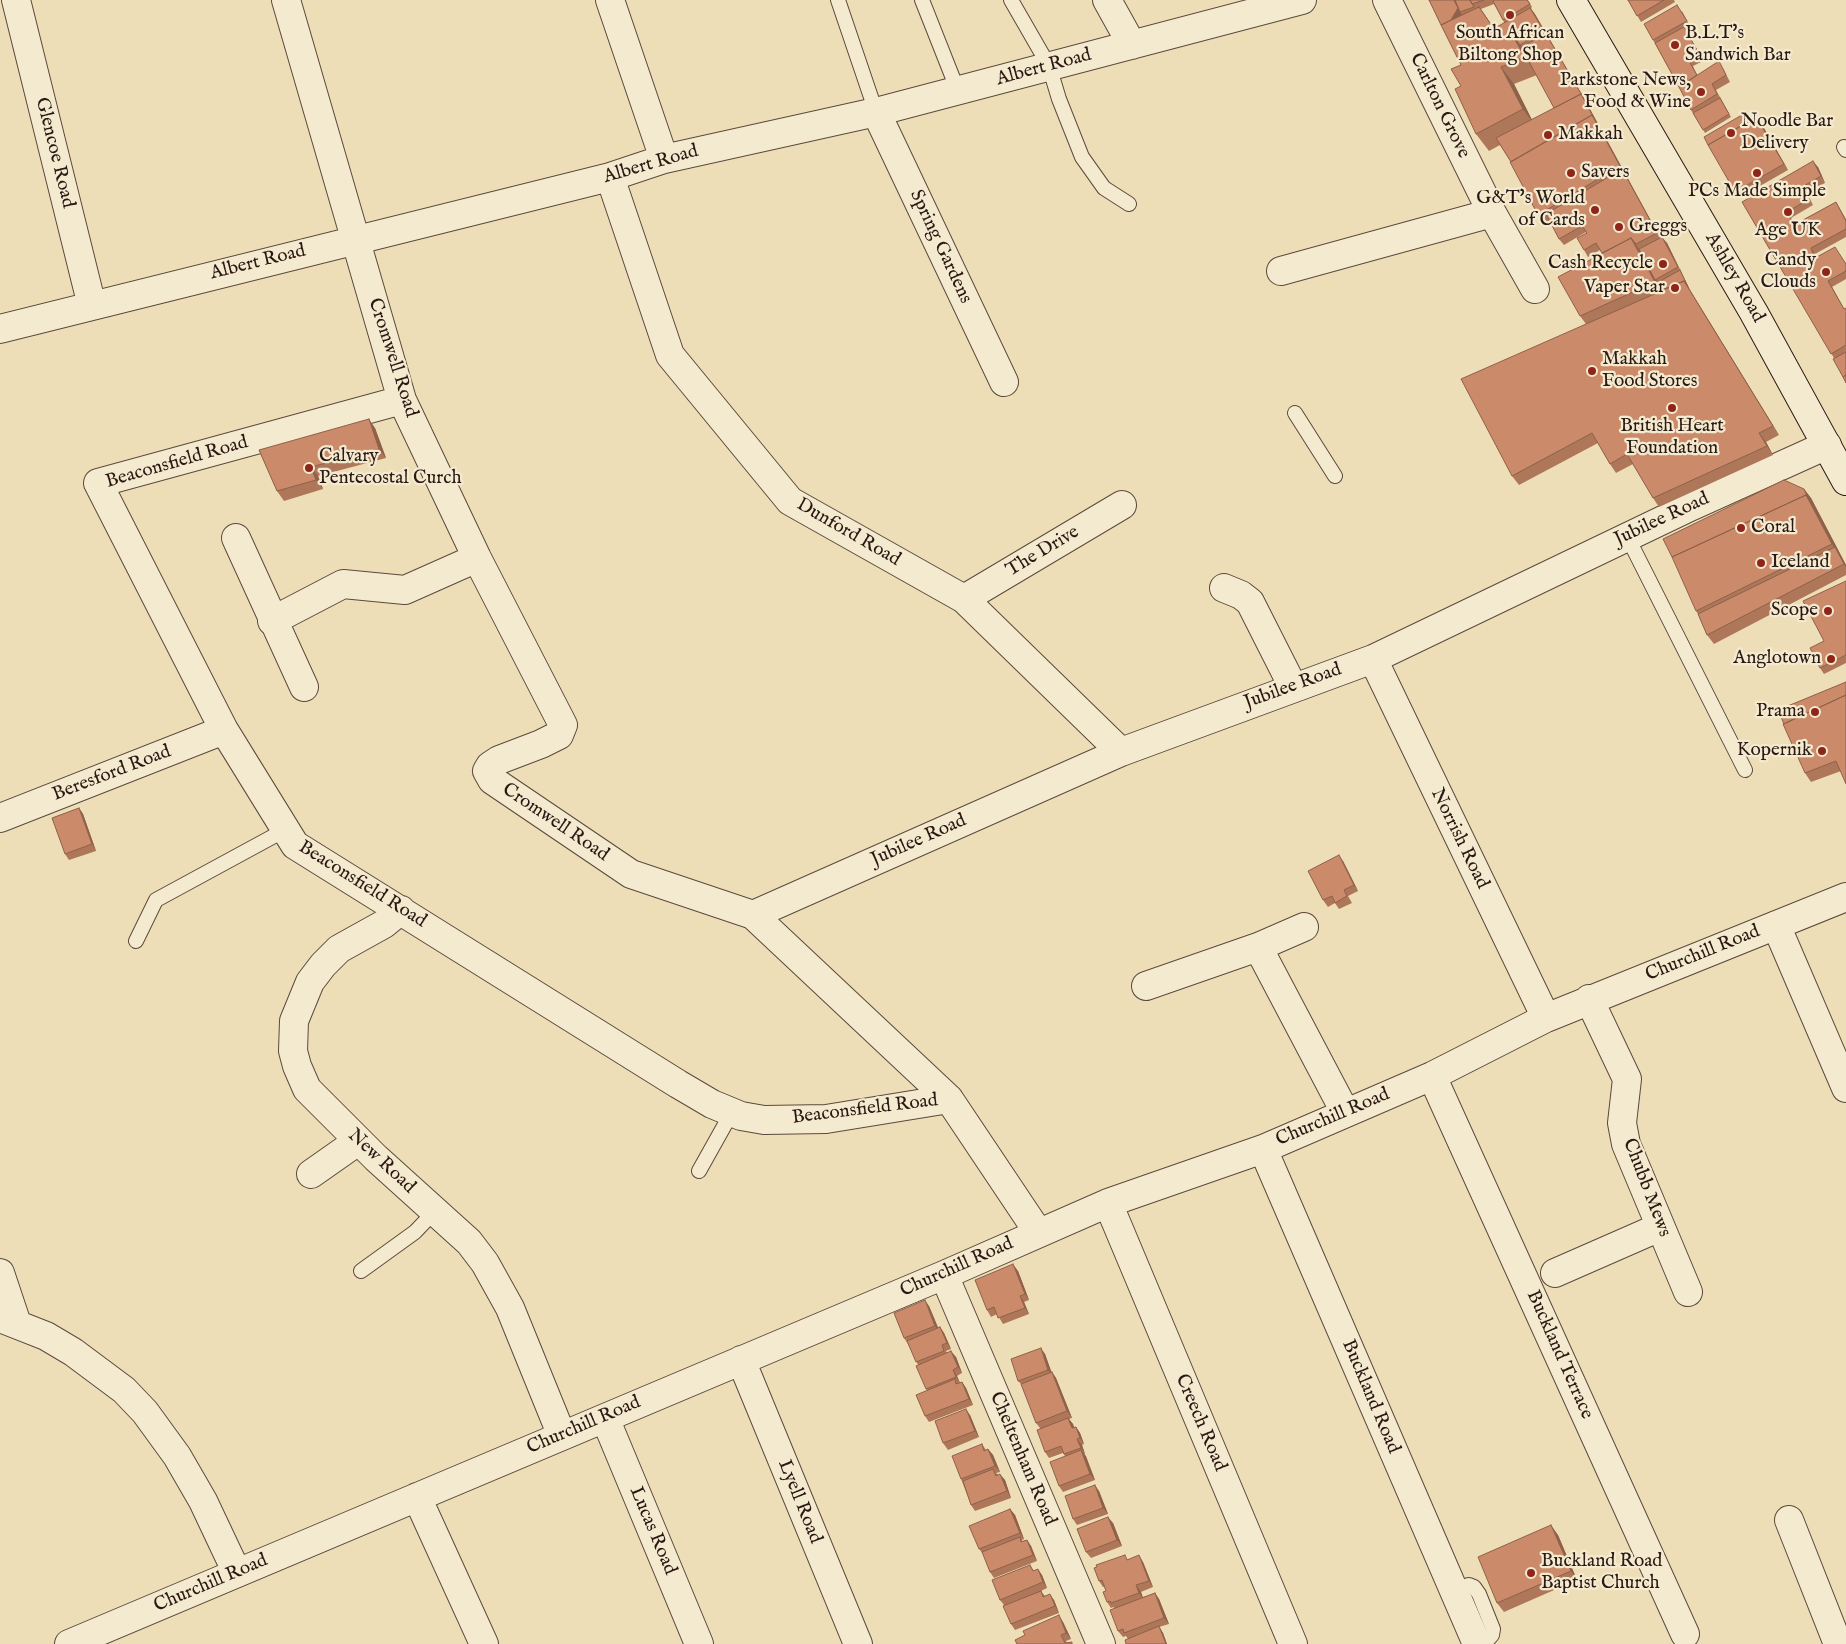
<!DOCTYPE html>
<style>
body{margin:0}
canvas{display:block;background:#eedeb7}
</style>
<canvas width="1846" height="1644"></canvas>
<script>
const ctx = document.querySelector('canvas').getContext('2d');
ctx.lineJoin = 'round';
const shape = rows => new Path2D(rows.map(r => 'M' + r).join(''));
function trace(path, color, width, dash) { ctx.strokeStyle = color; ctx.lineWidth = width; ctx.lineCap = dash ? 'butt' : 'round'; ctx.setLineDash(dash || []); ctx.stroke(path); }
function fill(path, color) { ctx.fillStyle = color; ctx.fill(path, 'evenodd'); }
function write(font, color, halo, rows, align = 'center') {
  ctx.font = font + ' "IM FELL English",serif'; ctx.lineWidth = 4.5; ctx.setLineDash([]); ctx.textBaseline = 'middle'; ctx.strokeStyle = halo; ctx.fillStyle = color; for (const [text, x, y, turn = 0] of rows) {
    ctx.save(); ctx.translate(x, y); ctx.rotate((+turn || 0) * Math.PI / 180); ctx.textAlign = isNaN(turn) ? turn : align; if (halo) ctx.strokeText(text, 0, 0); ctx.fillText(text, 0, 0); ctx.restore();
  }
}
const service = shape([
 [838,0,876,112],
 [922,0,958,91],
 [1011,0,1049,66,1059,99,1082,157,1104,188,1129,204],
 [1844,147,1846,150],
 [1295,413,1335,476],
 [1627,536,1745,770],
 [136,941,156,900,285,830],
 [699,1171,732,1112],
 [361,1271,415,1232,435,1211],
 [1453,1590,1469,1585,1474,1587,1479,1594,1493,1629,1492,1635,1484,1644]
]);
const minor = shape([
 [16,0,92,306],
 [286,0,402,400,477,558,563,725,559,735,541,744,499,760,490,766,487,771,492,780,631,874,753,915,949,1099,1038,1232],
 [610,0,664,159],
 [1107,0,1132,45],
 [1387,0,1492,213,1535,289],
 [876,112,1004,382],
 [610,177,670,355,790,501,964,599,1121,752],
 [1281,271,1492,213],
 [0,329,610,177,664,159,876,112,1302,0],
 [402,400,98,483,224,730,295,845,678,1084,712,1104,741,1116,764,1120,826,1119,949,1099],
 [236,538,304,687],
 [1224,588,1241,595,1250,602,1293,687],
 [964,599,1122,505],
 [272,621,343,584,405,590,477,558],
 [1373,659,1546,1018],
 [0,818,224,730],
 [401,910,384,924,339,949,323,965,310,982,294,1021,293,1051,297,1066,307,1089,376,1158,469,1242,485,1263,510,1308,562,1436],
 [753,915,1121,752,1373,659,1692,506,1827,445],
 [1776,925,1846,1088],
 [1258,947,1304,927],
 [1146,986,1258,947,1345,1112],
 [1589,999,1627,1079,1622,1123,1626,1144,1688,1292],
 [1432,1076,1685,1634],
 [1263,1149,1477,1644],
 [311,1174,358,1141],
 [1108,1203,1293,1644],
 [0,1273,17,1324],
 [1555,1273,1660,1227],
 [944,1275,1101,1644],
 [0,1318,46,1336,73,1352,124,1390,145,1412,177,1456,203,1501,237,1573],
 [741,1360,858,1644],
 [605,1418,699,1644],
 [417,1497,484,1644],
 [1789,1520,1838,1644],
 [69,1644,944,1275,1108,1203,1263,1149,1432,1076,1546,1018,1846,897]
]);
const secondary = shape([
 [1571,0,1754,313,1846,481]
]);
const wall = shape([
 [1429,0,1528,0,1532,7,1531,8,1585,100,1660,238,1667,243,1690,290,1779,435,1766,442,1773,455,1659,507,1653,498,1633,464,1616,473,1610,464,1598,443,1519,485,1512,476,1586,324,1580,316,1602,253,1600,250,1588,257,1584,250,1586,232,1564,245,1559,239,1550,221,1545,224,1538,215,1511,162,1500,145,1489,151,1476,134,1461,86,1461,65],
 [1494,4,1504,22,1501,39,1481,9],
 [1537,75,1554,108,1532,120,1514,84],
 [1628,0,1674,0,1675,2,1641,22],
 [1682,11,1691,28,1686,30,1703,61,1693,66,1697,75,1723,68,1730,82,1716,90,1731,117,1705,133,1691,110,1679,87,1653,40],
 [1752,120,1761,123,1788,170,1739,198,1735,192],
 [1818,167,1825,183,1807,193,1813,205,1791,218,1795,224,1836,202,1846,219,1846,237,1815,254,1816,257,1846,264,1846,279,1832,287,1844,309,1846,308,1846,383,1834,358,1742,202],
 [375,428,386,458,318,476,323,489,284,501,277,491,259,450],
 [1804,489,1811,498,1846,565,1846,575,1714,644,1707,635,1698,614,1696,611],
 [1846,581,1846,663,1824,674,1820,668,1824,641],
 [1846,682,1841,771,1811,782,1805,773],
 [79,808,83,814,96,851,69,860,65,854],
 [1343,861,1358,891,1348,896,1352,903,1339,909,1335,903,1328,907,1323,900],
 [1018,1271,1029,1300,1024,1302,1029,1314,1003,1324,997,1314,991,1317,987,1310],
 [929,1306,938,1328,940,1327,944,1333,951,1349,946,1351,947,1353,956,1357,962,1373,957,1376,960,1383,962,1382,966,1388,973,1405,929,1422,925,1416,927,1391,918,1365,908,1344,904,1338],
 [1045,1354,1051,1372,1052,1372,1056,1378,1072,1418,1069,1419,1073,1424,1074,1427,1076,1427,1080,1433,1084,1444,1082,1445,1085,1454,1084,1454,1095,1480,1063,1492,1059,1486,1065,1456,1063,1453,1049,1458,1045,1452,1040,1428,1036,1423,1022,1385,1018,1381],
 [970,1415,979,1437,948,1450,943,1443],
 [982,1444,986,1450,988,1449,993,1455,1000,1472,996,1473,1005,1480,1011,1498,975,1511,971,1505,961,1479],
 [1099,1491,1108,1514,1077,1525,1073,1519],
 [1010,1509,1015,1515,1024,1539,1022,1540,1022,1541,1027,1540,1031,1546,1037,1561,994,1578,990,1572,984,1555,979,1549],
 [1113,1523,1122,1546,1091,1558,1086,1552],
 [1558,1535,1577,1580,1504,1612,1497,1603],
 [1128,1559,1143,1562,1153,1587,1141,1592,1143,1597,1155,1593,1159,1599,1169,1624,1159,1627,1163,1633,1167,1644,1126,1644,1128,1639,1126,1636,1123,1637,1118,1631,1114,1608,1114,1607,1111,1608,1107,1602,1106,1591,1105,1587,1103,1587,1099,1581],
 [1030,1565,1034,1571,1042,1575,1047,1588,1041,1591,1045,1596,1054,1600,1059,1613,1015,1630,1011,1624,1004,1605,1000,1600],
 [1063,1622,1071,1639,1066,1641,1067,1643,1017,1644]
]);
const shadedWall = shape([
 [1454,0,1456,0,1460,12,1462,15,1453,31,1449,24],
 [1530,8,1535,14,1585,100,1661,239,1657,233,1620,166,1546,34],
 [1511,33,1524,50,1537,75,1525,57],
 [1501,67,1514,84,1535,126,1523,109],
 [1756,117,1761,123,1788,170,1784,164],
 [1813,161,1818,167,1825,183,1821,176],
 [1662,237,1667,243,1690,290,1779,435,1773,426,1684,281,1680,270],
 [1631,238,1643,255,1666,297,1655,282],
 [1811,248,1815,254,1819,264,1815,258],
 [1828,281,1832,287,1846,312],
 [369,419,375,428,386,458,379,449],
 [1759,433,1766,442,1773,455,1767,446],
 [311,467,318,476,323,489,316,480],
 [1804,489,1811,498,1846,565,1846,567,1832,544,1806,495],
 [79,808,83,814,96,851,92,844],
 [1339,855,1343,861,1358,891,1354,885],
 [1013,1264,1018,1271,1029,1300,1025,1294],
 [1020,1296,1024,1302,1029,1314,1025,1308],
 [925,1300,929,1306,940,1332,935,1326],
 [940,1327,944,1333,951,1349,947,1343],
 [1041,1348,1045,1354,1053,1376,1048,1370],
 [951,1351,956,1357,962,1373,958,1367],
 [953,1370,957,1376,960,1383,956,1377],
 [1052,1372,1056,1378,1072,1418,1067,1411],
 [962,1382,966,1388,973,1405,969,1399],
 [966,1409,970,1415,979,1437,975,1431],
 [1068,1418,1073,1424,1076,1434,1072,1428],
 [1076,1427,1080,1433,1084,1444,1080,1438],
 [1077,1439,1082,1445,1085,1454,1081,1448],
 [988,1449,993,1455,1000,1472,995,1466],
 [1081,1450,1086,1456,1095,1480,1090,1474],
 [1000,1474,1005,1480,1011,1498,1007,1491],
 [1095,1485,1099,1491,1108,1514,1103,1508],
 [1010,1509,1015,1515,1024,1539,1020,1533],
 [1108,1517,1113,1523,1122,1546,1117,1540],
 [1551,1525,1558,1535,1577,1580,1571,1571],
 [1027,1540,1031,1546,1037,1561,1033,1555],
 [1139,1555,1143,1562,1153,1587,1149,1581],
 [1038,1569,1042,1575,1047,1588,1043,1582],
 [1136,1585,1141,1592,1143,1599,1139,1593],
 [1155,1593,1159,1599,1169,1624,1164,1618],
 [1050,1594,1054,1600,1059,1613,1055,1606],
 [1059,1615,1063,1622,1071,1639,1066,1633],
 [1159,1626,1163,1633,1167,1644,1166,1644]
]);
const building = shape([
 [1429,0,1454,0,1458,8,1451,20,1441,25,1429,0],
 [1455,0,1470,0,1474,7,1460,12,1455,0],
 [1470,0,1484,0,1472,4,1470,0],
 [1494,0,1527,0,1530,4,1503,20,1493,1,1494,0],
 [1628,0,1664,0,1637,16,1628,0],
 [1677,5,1687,21,1653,40,1644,24,1677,5],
 [1479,7,1501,39,1511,33,1525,57,1501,67,1523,109,1476,134,1455,89,1461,86,1451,69,1461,65,1441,25,1479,7],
 [1530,8,1544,31,1520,45,1511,33,1502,39,1495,28,1530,8],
 [1684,27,1701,57,1690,63,1697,75,1679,87,1655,43,1684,27],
 [1546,34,1583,97,1581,94,1554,108,1521,47,1546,34],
 [1719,61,1726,75,1712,84,1717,94,1691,110,1679,87,1719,61],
 [1581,94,1594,118,1592,115,1511,162,1496,138,1581,94],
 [1720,98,1729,114,1703,130,1693,113,1720,98],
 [1747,112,1752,120,1708,145,1704,137,1747,112],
 [1592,115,1620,166,1538,215,1510,162,1592,115],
 [1756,117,1784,164,1735,192,1708,145,1756,117],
 [1813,161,1821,176,1802,187,1809,199,1787,212,1794,225,1836,202,1846,221,1846,229,1811,248,1815,258,1835,247,1846,264,1846,271,1828,281,1844,309,1846,308,1846,345,1831,354,1742,202,1813,161],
 [1622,169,1657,233,1636,244,1631,238,1602,253,1596,243,1584,250,1577,238,1587,233,1582,226,1559,239,1546,214,1622,169],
 [1662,237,1678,267,1655,280,1639,249,1662,237],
 [1631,238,1655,282,1580,316,1558,277,1631,238],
 [1680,270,1688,287,1684,281,1662,290,1657,283,1680,270],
 [1684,281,1773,426,1759,433,1767,446,1653,498,1627,454,1610,464,1592,433,1512,476,1461,379,1684,281],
 [1846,352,1846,375,1843,377,1833,359,1846,352],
 [1846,375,1846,383,1843,377,1846,375],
 [369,419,379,449,311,467,316,480,277,491,259,450,369,419],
 [1784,480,1804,489,1808,498,1806,495,1672,557,1663,539,1784,480],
 [1806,495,1832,544,1696,611,1672,557,1806,495],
 [1835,547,1844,564,1707,635,1698,614,1835,547],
 [1846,581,1846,655,1820,668,1810,648,1824,641,1803,601,1846,581],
 [1846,682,1846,695,1784,724,1778,710,1846,682],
 [1846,695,1846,784,1836,761,1805,773,1783,724,1846,695],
 [79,808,92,844,65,854,52,818,79,808],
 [1339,855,1354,885,1344,890,1347,896,1335,903,1332,896,1323,900,1308,871,1339,855],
 [1013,1264,1025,1294,1020,1296,1025,1308,998,1318,994,1307,987,1310,975,1280,1013,1264],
 [925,1300,935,1326,904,1338,894,1313,925,1300],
 [940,1327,947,1343,942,1345,944,1351,916,1362,907,1341,940,1327],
 [1041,1348,1048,1370,1018,1381,1011,1359,1041,1348],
 [951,1351,958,1367,953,1370,956,1377,926,1389,916,1366,951,1351],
 [1052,1372,1067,1411,1036,1423,1021,1384,1052,1372],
 [955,1379,956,1384,962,1382,969,1399,925,1416,916,1395,955,1379],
 [966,1409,975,1431,943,1443,935,1421,966,1409],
 [1068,1418,1072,1428,1076,1427,1080,1438,1077,1439,1081,1448,1064,1454,1061,1446,1045,1452,1037,1430,1068,1418],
 [982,1444,984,1451,988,1449,995,1466,961,1479,952,1456,982,1444],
 [1081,1450,1090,1474,1059,1486,1050,1462,1081,1450],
 [993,1469,996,1476,1000,1474,1007,1491,971,1505,963,1481,993,1469],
 [1095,1485,1103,1508,1073,1519,1065,1496,1095,1485],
 [1010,1509,1020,1533,979,1549,969,1526,1010,1509],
 [1108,1517,1117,1540,1086,1552,1077,1529,1108,1517],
 [1551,1525,1571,1571,1497,1603,1478,1557,1551,1525],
 [1020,1537,1021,1542,1027,1540,1033,1555,990,1572,982,1552,1020,1537],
 [1125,1555,1127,1560,1139,1555,1149,1581,1136,1585,1139,1593,1111,1603,1110,1601,1107,1602,1103,1592,1106,1591,1102,1580,1099,1581,1094,1568,1097,1567,1096,1565,1125,1555],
 [1030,1565,1033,1571,1038,1569,1043,1582,1000,1600,992,1580,1030,1565],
 [1041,1591,1043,1597,1050,1594,1055,1606,1011,1624,1003,1606,1041,1591],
 [1155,1593,1164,1618,1124,1633,1123,1629,1118,1631,1110,1610,1155,1593],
 [1059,1615,1066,1633,1061,1635,1065,1643,1072,1642,1072,1644,1017,1644,1015,1640,1025,1635,1023,1631,1059,1615],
 [1159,1626,1166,1644,1126,1644,1125,1640,1159,1626]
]);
const markers = [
 [1510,15,5,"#8f2418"],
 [1675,45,5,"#8f2418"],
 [1701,92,5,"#8f2418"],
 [1731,133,5,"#8f2418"],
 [1548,135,5,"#8f2418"],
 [1571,173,5,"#8f2418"],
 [1757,173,5,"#8f2418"],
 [1595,210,5,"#8f2418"],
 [1788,212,5,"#8f2418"],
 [1619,227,5,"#8f2418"],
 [1663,264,5,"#8f2418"],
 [1826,272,5,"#8f2418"],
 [1675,288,5,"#8f2418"],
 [1592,371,5,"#8f2418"],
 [1672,408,5,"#8f2418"],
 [309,468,5,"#8f2418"],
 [1741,528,5,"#8f2418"],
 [1761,563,5,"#8f2418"],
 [1828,611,5,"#8f2418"],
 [1831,659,5,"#8f2418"],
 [1815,712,5,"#8f2418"],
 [1822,751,5,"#8f2418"],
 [1531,1573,5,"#8f2418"]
];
const poiNames = [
 ["South African",1510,34,"center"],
 ["Biltong Shop",1510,56,"center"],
 ["B.L.T's",1685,34],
 ["Sandwich Bar",1685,56],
 ["Parkstone News,",1691,81,"right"],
 ["Food & Wine",1691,103,"right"],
 ["Noodle Bar",1741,122],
 ["Delivery",1741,144],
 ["Makkah",1558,135],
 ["Savers",1581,173],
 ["PCs Made Simple",1757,192,"center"],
 ["G&T's World",1585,199,"right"],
 ["of Cards",1585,221,"right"],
 ["Greggs",1629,227],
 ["Age UK",1788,231,"center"],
 ["Candy",1816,261,"right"],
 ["Clouds",1816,283,"right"],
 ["Cash Recycle",1653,264,"right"],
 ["Vaper Star",1665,288,"right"],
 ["Makkah",1602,360],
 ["Food Stores",1602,382],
 ["British Heart",1672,427,"center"],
 ["Foundation",1672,449,"center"],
 ["Calvary",319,457],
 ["Pentecostal Curch",319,479],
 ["Coral",1751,528],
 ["Iceland",1771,563],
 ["Scope",1818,611,"right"],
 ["Anglotown",1821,659,"right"],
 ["Prama",1805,712,"right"],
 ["Kopernik",1812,751,"right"],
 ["Buckland Road",1541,1562],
 ["Baptist Church",1541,1584]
];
const streetNames = [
 ["Albert Road",1044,68,-15],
 ["Carlton Grove",1439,106,64],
 ["Glencoe Road",54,153,76],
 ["Albert Road",651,165,-16],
 ["Spring Gardens",940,247,65],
 ["Albert Road",258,263,-14],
 ["Ashley Road",1734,278,60],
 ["Cromwell Road",392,358,72],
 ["Beaconsfield Road",177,463,-16],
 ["Jubilee Road",1662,520,-25],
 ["Dunford Road",848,533,30],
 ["The Drive",1043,552,-31],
 ["Jubilee Road",1293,687,-20],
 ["Beresford Road",112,774,-21],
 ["Cromwell Road",555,823,34],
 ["Norrish Road",1459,839,64],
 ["Jubilee Road",919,841,-24],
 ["Beaconsfield Road",362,885,32],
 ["Churchill Road",1703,954,-22],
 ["Beaconsfield Road",865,1110,-7],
 ["Churchill Road",1333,1118,-23],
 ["New Road",381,1162,43],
 ["Chubb Mews",1646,1188,69],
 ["Churchill Road",957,1268,-24],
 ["Buckland Terrace",1559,1355,66],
 ["Buckland Road",1370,1397,67],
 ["Creech Road",1200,1423,67],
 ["Churchill Road",584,1426,-23],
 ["Cheltenham Road",1022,1459,67],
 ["Lyell Road",799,1502,68],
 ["Lucas Road",652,1531,67],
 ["Churchill Road",211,1584,-23]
];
trace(service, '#5b4a3c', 16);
trace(minor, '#5b4a3c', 30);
trace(secondary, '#2a1913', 30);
trace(service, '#f4ead0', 14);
trace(minor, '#f4ead0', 28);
trace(secondary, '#f4ead0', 28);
fill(wall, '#af775a');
fill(shadedWall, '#8e614a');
fill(building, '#cb8a69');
trace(building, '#8e614a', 1);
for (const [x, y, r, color] of markers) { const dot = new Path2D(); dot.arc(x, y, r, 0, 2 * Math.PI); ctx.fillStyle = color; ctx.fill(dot); trace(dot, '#f4ead0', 2); }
write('19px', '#2a1913', '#f4ead0', poiNames, 'left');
write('19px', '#2a1913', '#f4ead0', streetNames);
</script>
